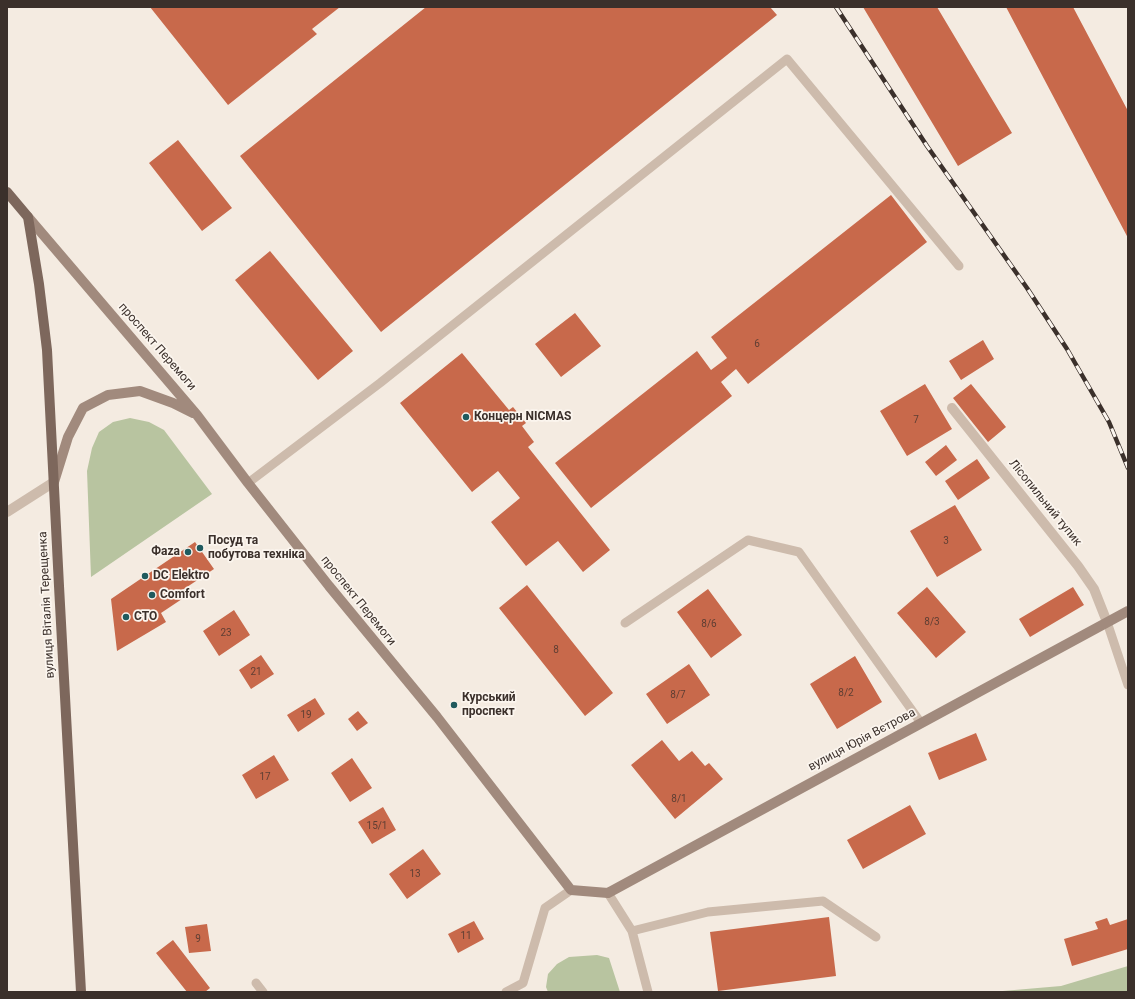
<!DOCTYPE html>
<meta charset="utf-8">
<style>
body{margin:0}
#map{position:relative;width:1135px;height:999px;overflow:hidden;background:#f4ebe1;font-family:Roboto,sans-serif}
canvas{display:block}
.frame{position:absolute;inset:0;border:8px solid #3b302b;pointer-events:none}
</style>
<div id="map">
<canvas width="1135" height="999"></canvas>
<div class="frame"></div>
</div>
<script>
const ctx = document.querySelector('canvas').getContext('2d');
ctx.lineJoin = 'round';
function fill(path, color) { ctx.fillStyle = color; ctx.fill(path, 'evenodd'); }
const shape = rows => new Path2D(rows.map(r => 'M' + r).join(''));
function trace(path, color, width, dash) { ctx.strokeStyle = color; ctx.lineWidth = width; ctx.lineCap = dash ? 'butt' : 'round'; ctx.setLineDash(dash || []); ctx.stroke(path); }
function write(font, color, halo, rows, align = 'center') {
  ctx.font = font + ' Roboto,sans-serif'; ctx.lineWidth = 3.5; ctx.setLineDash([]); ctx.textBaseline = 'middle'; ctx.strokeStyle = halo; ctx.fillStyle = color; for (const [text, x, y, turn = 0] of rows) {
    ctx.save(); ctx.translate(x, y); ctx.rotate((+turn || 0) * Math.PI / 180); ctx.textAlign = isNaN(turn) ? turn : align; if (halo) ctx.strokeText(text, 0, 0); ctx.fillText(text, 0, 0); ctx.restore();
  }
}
const green = shape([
 [130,418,149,422,164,430,212,494,91,577,87,471,92,448,99,432,113,422],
 [597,955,609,958,620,992,548,992,546,987,548,974,557,964,569,957],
 [1128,966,1128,992,991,992,1061,986]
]);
const building = shape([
 [150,7,340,7,312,29,317,34,228,105],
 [426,7,770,7,777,15,381,332,240,156],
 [863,7,937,7,1012,133,958,166],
 [1006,7,1073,7,1128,111,1128,238],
 [178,140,232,208,202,231,149,163],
 [891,195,927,242,748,384,736,369,721,382,732,396,591,508,555,463,697,351,711,370,727,358,711,337],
 [270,251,353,351,318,380,235,280],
 [575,313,601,346,561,377,535,344],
 [983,340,994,359,961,380,949,361],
 [462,353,509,410,513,407,526,423,522,426,534,442,528,447,610,550,583,572,558,541,526,566,491,522,520,498,498,471,472,492,400,403],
 [925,384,952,429,907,456,880,411],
 [971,384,1006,427,988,442,953,398],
 [946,445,957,460,936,476,925,462],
 [977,459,990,478,958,500,945,481],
 [955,505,982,550,937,577,910,531],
 [195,542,214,569,181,591,185,597,161,613,166,622,117,651,111,599],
 [527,585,613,693,585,716,499,608],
 [927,587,966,632,936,658,897,613],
 [1073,587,1084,605,1030,637,1019,619],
 [708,589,742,635,711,658,677,612],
 [234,610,250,635,219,656,203,631],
 [261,655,274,674,251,689,239,670],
 [855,656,882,702,837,729,810,684],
 [689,664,710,695,667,724,646,694],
 [315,698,325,714,298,732,287,715],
 [358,711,368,723,357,731,348,719],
 [976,733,987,760,939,780,928,753],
 [662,740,679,761,692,751,705,766,709,763,723,779,675,819,631,765],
 [274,755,289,780,256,799,242,775],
 [352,758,372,788,350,802,331,773],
 [910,805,926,834,863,869,847,840],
 [383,807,396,830,372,844,358,822],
 [423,849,441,874,407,899,389,874],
 [829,917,836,976,718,991,710,932],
 [1107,918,1110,925,1128,919,1128,949,1072,966,1064,939,1098,929,1095,922],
 [474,921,484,939,458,953,448,934],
 [207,924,211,951,189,953,185,927],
 [173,940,210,988,205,992,187,992,156,953]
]);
const lane = shape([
 [248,483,380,383,787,59,959,266],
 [1107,622,1128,685],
 [625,623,748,540,799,552,921,723],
 [608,893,632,931,648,992],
 [632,931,708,912,823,901,876,937],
 [256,983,263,992],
 [506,992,523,983,545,908,571,890]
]);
const street = shape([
 [952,408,1078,566,1094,589,1107,622],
 [7,512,54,482]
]);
const secondary = shape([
 [28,217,197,415,248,483,329,586,437,717,571,890,608,893,1128,611],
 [54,482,68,437,83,408,108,395,140,391,173,403,193,413]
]);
const primary = shape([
 [7,192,28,217,39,284,47,350,59,586,81,992]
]);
const rail = shape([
 [836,7,927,146,1027,288,1067,349,1109,422,1128,468]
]);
const markers = [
 [466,417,4,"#1f5a5e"],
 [200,548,4,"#1f5a5e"],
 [188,552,4,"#1f5a5e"],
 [145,576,4,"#1f5a5e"],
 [152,595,4,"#1f5a5e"],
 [126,617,4,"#1f5a5e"],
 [454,705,4,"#1f5a5e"]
];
const numberNames = [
 ["6",757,344],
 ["7",916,420],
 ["3",946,541],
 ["8/3",932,622],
 ["8/6",709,624],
 ["23",226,633],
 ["8",556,650],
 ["21",256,672],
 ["8/2",846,693],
 ["8/7",678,695],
 ["19",306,715],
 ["17",265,777],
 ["8/1",679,799],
 ["15/1",377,826],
 ["13",415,874],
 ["11",466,936],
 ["9",198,939]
];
const streetNames = [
 ["проспект Перемоги",157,347,49],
 ["Лісопильний тупик",1045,503,51],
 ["проспект Перемоги",358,601,51],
 ["вулиця Віталія Терещенка",47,605,-93],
 ["вулиця Юрія Вєтрова",862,740,-28]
];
const poiNames = [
 ["Концерн NICMAS",474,417],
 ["Посуд та",208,541],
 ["побутова техніка",208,555],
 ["Фаzа",180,552,"right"],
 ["DC Elektro",153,576],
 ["Comfort",160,595],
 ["СТО",134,617],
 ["Курський",462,698],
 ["проспект",462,712]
];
fill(green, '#b8c4a0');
fill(building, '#c8694b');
trace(lane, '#cdbbac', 9);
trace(street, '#cdbbac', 10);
trace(secondary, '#a18a7d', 10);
trace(primary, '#7d675c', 10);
trace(rail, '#3b302b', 4.5);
trace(rail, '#fbf5ee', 3, [9]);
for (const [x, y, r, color] of markers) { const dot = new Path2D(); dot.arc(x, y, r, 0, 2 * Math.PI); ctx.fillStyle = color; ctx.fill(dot); trace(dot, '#fbf5ee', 1.5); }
write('10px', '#5e3e33', null, numberNames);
write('12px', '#3b302b', '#fbf5ee', streetNames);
write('bold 12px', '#3b302b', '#fbf5ee', poiNames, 'left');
</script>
